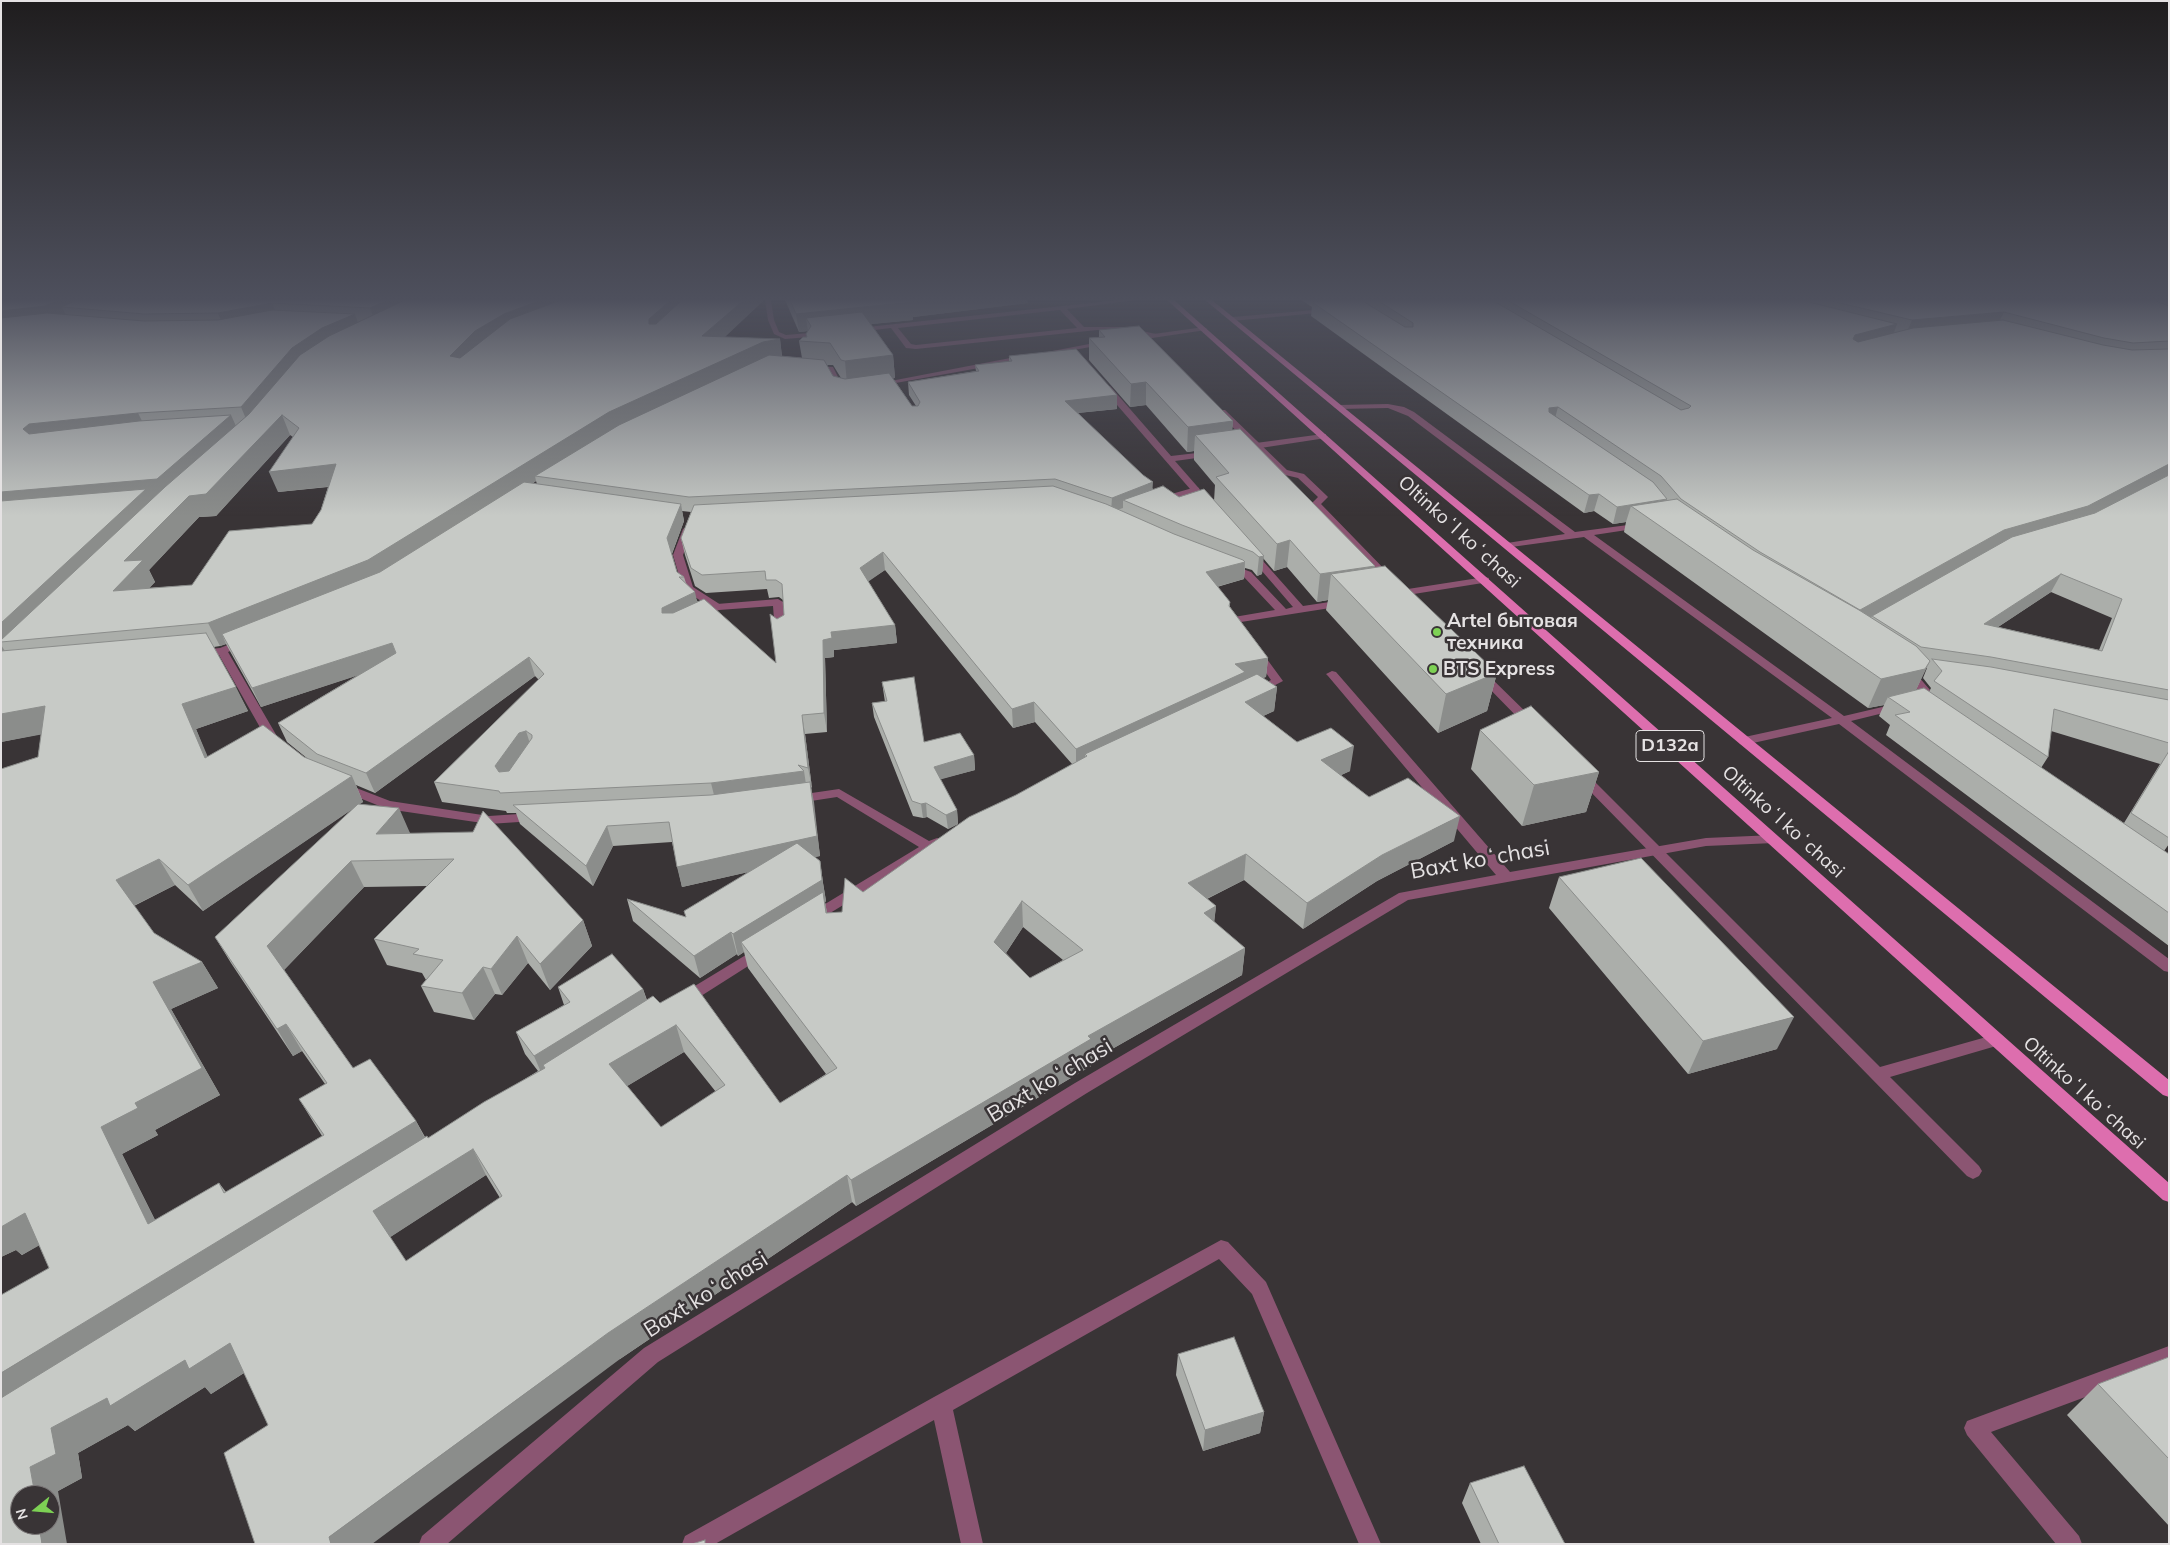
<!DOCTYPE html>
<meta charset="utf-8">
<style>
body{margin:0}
#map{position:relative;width:2170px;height:1545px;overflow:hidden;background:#393436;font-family:Mulish,sans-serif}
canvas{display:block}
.frame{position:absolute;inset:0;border:2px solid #e5e2e3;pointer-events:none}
.north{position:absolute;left:10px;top:1485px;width:50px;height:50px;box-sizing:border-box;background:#393436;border:1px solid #7e7a7b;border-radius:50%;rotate:253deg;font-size:14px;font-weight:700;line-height:20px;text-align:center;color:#e5e2e3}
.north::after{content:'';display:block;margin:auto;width:18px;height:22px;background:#7dd154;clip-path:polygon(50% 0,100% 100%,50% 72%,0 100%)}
</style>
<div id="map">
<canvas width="2170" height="1545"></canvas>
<div class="frame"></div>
<div class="north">N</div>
</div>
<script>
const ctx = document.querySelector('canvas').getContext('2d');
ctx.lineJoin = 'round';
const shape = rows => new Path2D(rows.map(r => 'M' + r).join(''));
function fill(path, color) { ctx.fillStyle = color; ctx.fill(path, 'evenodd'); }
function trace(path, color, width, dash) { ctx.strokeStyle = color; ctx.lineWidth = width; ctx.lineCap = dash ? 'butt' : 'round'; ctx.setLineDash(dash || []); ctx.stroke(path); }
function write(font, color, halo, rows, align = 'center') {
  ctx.font = font + ' Mulish,sans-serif'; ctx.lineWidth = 5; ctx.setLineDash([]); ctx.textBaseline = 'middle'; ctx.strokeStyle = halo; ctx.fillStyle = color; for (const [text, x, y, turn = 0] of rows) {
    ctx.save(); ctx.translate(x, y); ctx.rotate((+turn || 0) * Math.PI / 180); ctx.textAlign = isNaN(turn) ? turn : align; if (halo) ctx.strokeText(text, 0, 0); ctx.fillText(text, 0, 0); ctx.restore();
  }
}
const lane = shape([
 [765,300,771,300,774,320,779,332,786,335,821,332,824,334,821,336,785,339,774,334,768,320,765,300],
 [1118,300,1137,300,1067,309,1084,327,1123,327,1156,334,1156,336,1123,331,1097,330,916,349,906,348,891,328,858,332,855,330,858,328,1118,300],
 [1060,310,1077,328,916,345,911,344,898,328,1060,310],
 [1219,410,1225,410,1287,470,1304,474,1326,495,1328,497,1321,504,1391,576,1391,580,1383,580,1313,506,1311,504,1318,497,1298,478,1281,474,1219,414,1219,410],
 [1196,487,1199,488,1199,492,1159,502,1154,499,1196,487],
 [778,599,783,602,785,632,780,635,775,632,773,606,719,610,706,615,701,612,717,604,778,599],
 [1481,671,1485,672,1535,721,1537,724,1535,727,1527,727,1477,676,1475,674,1481,671],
 [1582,772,1586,773,1880,1067,1997,1034,2003,1036,2005,1040,2003,1044,1890,1077,1979,1166,1982,1171,1979,1176,1973,1179,1967,1176,1578,779,1576,776,1578,773,1582,772],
 [1221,1240,1228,1242,1266,1282,1381,1544,1359,1544,1252,1294,1219,1259,953,1410,983,1544,961,1544,934,1420,715,1544,682,1544,685,1536,934,1397,1221,1240],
 [2169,1346,2169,1366,1991,1432,2079,1536,2082,1544,2056,1544,1967,1435,1964,1428,1967,1421,2169,1346]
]);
const street = shape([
 [1326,309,1328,310,1328,312,1232,321,1229,319,1232,317,1326,309],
 [1204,327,1207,329,1206,330,1132,341,1128,339,1132,337,1204,327],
 [1105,341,1107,342,1107,344,1046,355,1042,353,1105,341],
 [1026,355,1029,355,1029,359,879,386,875,384,1026,355],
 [809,366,833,367,842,385,848,388,844,390,836,388,827,371,809,370,809,366],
 [1104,386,1110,386,1171,456,1214,451,1215,453,1211,456,1175,461,1210,501,1210,505,1204,505,1104,390,1104,386],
 [1388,404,1404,407,1414,412,1575,532,1643,523,1645,525,1640,528,1594,535,1844,716,1912,700,1918,690,1902,671,1904,669,1912,669,1930,690,1920,704,1851,721,2169,959,2169,972,2164,971,1839,724,1744,745,1740,744,1738,741,1740,738,1832,718,1584,537,1504,548,1504,544,1507,543,1565,534,1408,416,1388,408,1338,409,1334,407,1338,405,1388,404],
 [1323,434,1326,434,1326,438,1241,451,1237,448,1241,445,1323,434],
 [688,526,693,529,683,555,693,587,721,605,722,607,721,609,713,609,683,589,673,555,683,529,688,526],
 [1252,551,1255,552,1303,606,1343,600,1348,603,1343,606,1241,622,1240,623,1246,631,1241,634,1237,633,1229,623,1234,617,1275,610,1243,576,1224,569,1224,565,1232,565,1251,572,1286,609,1293,607,1249,556,1249,552,1252,551],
 [1485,577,1489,578,1489,582,1395,597,1390,594,1395,591,1485,577],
 [243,639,247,640,248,642,247,644,228,652,278,738,276,741,268,741,266,738,219,655,200,656,195,653,200,650,220,648,243,639],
 [1257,650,1261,651,1283,681,1256,695,1250,692,1252,690,1271,680,1252,653,1257,650],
 [1332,671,1336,672,1510,872,1706,838,1774,835,1781,839,1774,843,1706,846,1408,900,1087,1093,658,1362,447,1544,419,1544,422,1536,644,1348,1075,1083,1399,893,1496,875,1328,676,1326,674,1332,671],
 [346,784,390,801,489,816,534,813,541,817,534,821,489,824,387,809,342,791,340,788,346,784],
 [839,789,929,841,937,838,942,839,944,842,942,845,812,924,807,923,805,919,807,915,919,847,837,797,798,803,792,799,798,795,839,789],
 [759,947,764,948,766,952,764,956,690,1003,685,1005,680,1003,677,999,680,995,759,947]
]);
const primary = shape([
 [1167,300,1174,300,2169,1183,2169,1202,2163,1200,1167,300],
 [1205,300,1212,300,2169,1080,2169,1097,2163,1095,1205,300]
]);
const wall = shape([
 [1,300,763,300,763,301,724,337,780,339,782,356,802,358,799,341,806,337,806,334,808,331,799,332,785,300,1027,300,1028,303,913,317,913,320,871,324,893,355,895,378,893,378,912,406,916,406,909,395,908,382,976,371,975,365,1009,362,1009,356,1117,395,1117,409,1078,413,1153,489,1179,497,1214,501,1215,485,1194,460,1194,451,1187,452,1146,405,1130,407,1089,360,1089,338,1099,337,1099,330,1233,421,1232,430,1375,567,1497,673,1487,711,1438,733,1326,610,1328,600,1317,602,1287,567,1274,571,1263,558,1262,574,1257,576,1252,570,1245,568,1244,579,1217,587,1230,602,1230,607,1268,658,1266,677,1263,678,1277,687,1274,711,1263,716,1297,742,1350,771,1341,775,1369,797,1454,841,1377,881,1303,929,1244,880,1207,899,1216,906,1214,922,1245,948,1242,975,1091,1061,1091,1066,856,1206,852,1202,620,1359,268,1425,244,1373,211,1394,205,1387,135,1431,128,1425,78,1453,82,1478,58,1491,1,1544,49,1268,39,1245,22,1255,16,1250,1,1257,1,769,38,757,41,734,1,742],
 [827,365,833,365,841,378,833,376],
 [290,435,293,437,278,492,328,487,321,510,312,524,192,585,149,588,155,582,149,570,199,517,216,516],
 [536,481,537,484,532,484],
 [682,511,691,512,681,538,685,555,695,586,706,593,767,589,769,598,779,597,783,600,784,615,777,619,776,663,698,602,686,583,684,577,677,572,672,554,684,521],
 [885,570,1013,728,1035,722,1072,764,863,892,842,912,827,913,825,902,826,901,823,883,820,861,814,857,820,856,811,787,812,788,805,734,827,732,825,658,834,657,834,650,897,643,895,625,868,581],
 [226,644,261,707,358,675,278,723,287,742,308,759,304,757,207,757,196,729,248,711,214,647,220,646],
 [535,676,539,680,434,782,442,802,506,811,507,813,516,813,520,824,593,886,613,846,672,842,682,887,748,872,686,917,627,899,633,921,700,978,737,954,738,956,744,952,748,968,826,1074,780,1103,660,1003,647,1000,643,989,558,987,564,1005,516,1032,525,1054,538,1071,428,1138,425,1137,416,1121,353,1068,284,970,364,887,427,886,374,939,387,965,422,973,426,980,421,986,434,1012,474,1020,495,994,502,995,528,963,550,990,592,946,583,920,410,833,359,804,363,802,356,785,375,793],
 [355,807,215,937,231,963,293,1056,302,1051,325,1084,299,1099,322,1136,226,1192,219,1183,155,1220,122,1154,158,1135,155,1130,220,1095,171,1009,218,988,202,962,154,933,134,906,175,885,203,911],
 [1023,927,1063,960,1030,978,1006,953],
 [684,1052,716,1092,661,1127,627,1086],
 [486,1175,500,1198,406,1261,390,1237],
 [1301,300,2169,300,2169,844,2164,851,2169,854,2169,946,1886,735,1890,725,1879,716,1884,705,1868,708,1624,532,1626,522,1613,524,1594,511,1584,513,1311,316,1312,307],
 [2051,592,2112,618,2099,650,1998,627],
 [1926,668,1927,668,1923,678,1931,688,1929,692,1916,690],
 [2051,731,2160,764,2124,823,2041,768,2048,757],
 [882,682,924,742,974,755,975,770,940,779,957,810,958,824,948,829,927,817,923,818,913,816,874,717,872,703,885,702],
 [1480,730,1599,772,1586,812,1522,826,1471,769],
 [1559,877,1777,1049,1688,1074,1549,908],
 [1178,1354,1264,1412,1260,1433,1203,1451,1176,1375],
 [2169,1357,2169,1526,2067,1415,2098,1384],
 [1470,1483,1565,1544,1481,1544,1462,1503]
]);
const shadedWall = shape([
 [58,300,102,300,62,307,67,317,1,330,1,311],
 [388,300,430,300,376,325,370,308],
 [541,300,583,300,455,374,450,356,475,331,504,314],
 [671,300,693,300,653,337,649,324,649,319],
 [744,300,763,300,763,301,706,355,702,336],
 [913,300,1027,300,1028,303,913,317,913,320,812,330,811,326,806,318,808,331,799,332,796,314],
 [1313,300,1347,300,1313,303],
 [272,303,279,320,225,330,218,313],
 [2004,312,1997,326,1906,334,1912,320],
 [355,314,361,332,249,426,241,407,292,348,322,328],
 [1897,324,1892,338,1850,349,1855,335],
 [780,339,782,358,535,476,536,481,377,582,222,634,226,644,220,646,208,623,609,412,763,342],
 [893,355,895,378,847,384,845,361],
 [1146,382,1146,405,1130,407,1131,384],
 [1117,395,1117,409,1066,414,1065,401],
 [1558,407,1554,422,1545,424,1549,408],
 [138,413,148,433,40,444,23,429,29,424],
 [231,415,240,435,1,642,1,492],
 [282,415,290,435,216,516,199,517,149,570,155,582,125,614,113,591,124,561,189,496],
 [1233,421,1231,446,1195,435,1194,451,1187,452,1188,427],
 [336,464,344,485,278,492,269,472],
 [2169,464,2169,475,2078,523,1872,616,1871,618,1852,629,1860,610,2004,530],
 [1153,482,1152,496,1123,500,1123,508,1111,512,1112,498],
 [1599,494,1594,511,1584,513,1589,495],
 [1667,499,1662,517,1631,506,1626,522,1613,524,1617,507],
 [681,504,684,521,671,556,667,538],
 [1290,540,1287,567,1274,571,1277,544],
 [883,552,885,570,862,586,860,568],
 [1264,556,1262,574,1257,576,1259,557],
 [1245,562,1244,579,1205,590,1206,572],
 [1375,566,1371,593,1331,574,1328,600,1317,602,1320,574],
 [2061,574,2051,592,1974,643,1984,624],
 [695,592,699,610,666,626,662,613,662,608],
 [895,625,897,643,834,650,834,657,825,658,827,732,824,713,823,640,831,632],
 [392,643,399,662,261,707,252,688],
 [1,645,7,654,1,660],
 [529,657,535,676,375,793,366,773],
 [1268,658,1266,677,1244,681,1087,756,1085,754,1085,765,1076,769,1076,749,1235,664],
 [1930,661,1916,690,1888,697,1884,705,1868,708,1881,679],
 [1497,673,1487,711,1438,733,1446,694],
 [236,687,248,711,196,729,219,783,205,758,182,704],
 [1277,687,1274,711,1242,726,1245,702],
 [1034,702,1035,722,1013,728,1012,709],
 [45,706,60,731,1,742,1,714],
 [802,715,805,734,812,788,808,768],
 [526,731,532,750,502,786,495,766,519,733],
 [1354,746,1350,771,1318,786,1321,760],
 [974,755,975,770,935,781,934,767],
 [804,771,807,791,716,803,711,783],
 [1599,772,1586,812,1522,826,1534,785],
 [352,776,363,802,203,911,188,885],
 [810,782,814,802,820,856,682,887,677,867],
 [926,803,927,817,923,818,921,804],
 [399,808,410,833,376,834],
 [957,810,958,824,948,829,946,815],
 [1460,816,1454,841,1377,881,1303,929,1307,903,1382,855],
 [607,826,613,846,593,886,586,866],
 [1246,854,1244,880,1186,909,1188,883],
 [159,859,175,885,133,906,116,880],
 [351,861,364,887,282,972,267,946],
 [820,861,823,883,826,901,825,902,828,918,826,913,741,942,744,952,738,956,733,934],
 [1022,901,1023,927,996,968,994,942],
 [1216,906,1213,933,1204,913],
 [583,920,592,946,550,990,540,964],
 [731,932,737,954,700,978,694,956],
 [517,936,528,963,502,995,491,969],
 [1245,948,1242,975,1091,1061,1091,1066,856,1206,851,1180,1088,1036],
 [202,962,218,988,171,1009,220,1095,155,1130,158,1135,122,1154,170,1250,148,1224,101,1127,135,1103,153,982],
 [483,967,495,994,474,1020,462,993],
 [643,989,650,1011,545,1068,543,1065,547,1075,543,1077,534,1056],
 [1794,1017,1777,1049,1688,1074,1703,1041],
 [286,1024,302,1051,293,1056,277,1029],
 [676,1025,684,1052,619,1091,609,1064],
 [416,1121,430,1148,1,1415,1,1373],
 [473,1149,486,1175,389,1238,373,1211],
 [847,1175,852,1202,620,1359,372,1544,331,1544,329,1537,608,1333],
 [25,1213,49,1240,22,1255,16,1250,1,1257,1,1227],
 [230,1343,250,1369,211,1394,205,1387,135,1431,128,1425,78,1453,82,1478,58,1491,67,1544,42,1544,39,1525,50,1525,50,1495,35,1495,30,1467,51,1428,107,1398,185,1360],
 [1264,1412,1260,1433,1203,1451,1205,1430]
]);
const building = shape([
 [1,300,58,300,45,306,1,311,1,300],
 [76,300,388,300,370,308,272,303,218,313,144,314,62,307,76,300],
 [405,300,541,300,504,314,475,331,450,356,460,358,510,319,561,300,671,300,649,319,649,324,656,324,682,300,744,300,702,336,780,339,763,342,609,412,368,560,208,623,1,642,1,640,165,487,249,414,300,355,329,336,405,300],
 [282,415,299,428,269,472,336,464,321,510,312,524,229,531,192,585,113,591,143,560,124,561,189,496,206,494,282,415],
 [790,300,913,300,910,300,912,302,796,314,790,300],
 [1336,300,1361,300,1405,327,1413,327,1413,323,1377,300,1492,300,1681,410,1689,408,1691,406,1507,300,1801,300,1897,324,1855,335,1853,339,1858,342,1913,328,2003,320,2103,345,2132,350,2169,349,2169,464,2088,506,2004,530,1860,610,1760,552,1681,499,1661,476,1558,407,1549,408,1549,412,1653,482,1667,499,1617,507,1599,494,1589,495,1312,302,1336,300],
 [1828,300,2153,300,2169,306,2169,341,2133,343,2104,338,2004,312,1912,320,1840,303,1828,300],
 [272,310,355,314,322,328,292,348,241,407,138,413,29,424,23,429,29,434,139,421,231,415,157,479,1,492,1,318,47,313,144,321,218,320,272,310],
 [862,312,893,355,845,361,841,360,830,343,799,341,803,337,807,337,806,334,811,326,806,318,862,312],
 [1139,326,1233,421,1188,427,1146,382,1131,384,1089,338,1105,337,1099,330,1139,326],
 [1076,349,1117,395,1065,401,1143,475,1153,482,1112,498,1055,479,689,497,535,476,619,425,769,355,824,360,833,376,845,379,889,373,912,406,918,406,920,402,908,382,979,371,975,365,1012,361,1009,356,1076,349],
 [1240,429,1375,566,1320,574,1290,540,1277,544,1216,477,1229,473,1195,435,1240,429],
 [2169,475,2169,690,1991,657,1921,647,1872,616,2012,537,2095,513,2169,475],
 [2061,574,2122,599,2102,651,1984,624,2061,574],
 [524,482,681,504,667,538,677,572,684,577,679,577,695,592,662,608,662,613,673,613,704,599,776,663,770,614,777,619,784,615,782,584,776,580,766,580,765,571,702,575,691,568,681,538,694,505,1053,486,1106,504,1174,534,1243,560,1245,562,1206,572,1230,602,1229,606,1268,658,1235,664,1245,672,1076,749,1034,702,1012,709,883,552,860,568,895,625,831,632,832,638,823,640,824,713,802,715,808,768,798,765,804,771,711,783,500,793,499,791,434,782,544,674,529,657,366,773,317,754,278,723,396,653,392,643,252,688,222,634,380,572,524,482],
 [526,731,532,735,532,738,509,771,499,772,495,766,519,733,526,731],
 [1163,486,1179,497,1204,489,1264,556,1259,557,1253,552,1182,525,1123,500,1163,486],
 [146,489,1,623,1,501,146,489],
 [1677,499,1753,550,1859,610,1916,646,1930,661,1925,669,1881,679,1631,506,1677,499],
 [1385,566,1497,673,1446,694,1331,574,1385,566],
 [206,633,236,687,182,704,205,758,263,725,304,757,352,776,188,885,159,859,116,880,154,933,202,962,153,982,202,1068,135,1103,138,1108,101,1127,148,1224,219,1183,224,1193,324,1135,299,1099,327,1083,286,1024,277,1029,215,937,358,804,399,808,376,834,473,832,483,811,583,920,540,964,517,936,491,969,483,967,462,993,421,986,443,960,413,954,419,949,374,939,454,859,351,861,267,946,353,1068,370,1059,416,1121,1,1373,1,1295,49,1268,25,1213,1,1227,1,769,38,757,45,706,1,714,1,651,206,633],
 [1932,659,1991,667,2169,700,2169,743,2054,709,2048,757,1934,681,1942,671,1932,659],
 [1257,674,1277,687,1245,702,1297,742,1331,728,1354,746,1321,760,1369,797,1408,778,1460,816,1382,855,1307,903,1246,854,1188,883,1216,906,1204,913,1245,948,1088,1036,1091,1039,851,1180,847,1175,608,1333,329,1537,331,1544,255,1544,224,1453,268,1425,230,1343,189,1369,185,1360,110,1406,107,1398,51,1428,56,1454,30,1467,35,1495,20,1495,20,1525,39,1525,42,1544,1,1544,1,1398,427,1136,428,1138,484,1102,545,1068,543,1065,653,996,660,1003,694,984,780,1103,837,1068,741,942,823,892,826,913,842,912,845,878,863,892,969,817,1016,795,1087,756,1085,754,1257,674],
 [1022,901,1083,950,1030,978,994,942,1022,901],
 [676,1025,725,1085,661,1127,609,1064,676,1025],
 [473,1149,502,1196,406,1261,373,1211,473,1149],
 [914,677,924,742,960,733,974,755,934,767,957,810,946,815,926,803,921,804,912,801,872,703,887,701,882,682,914,677],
 [1924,688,2169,854,2169,913,1895,715,1910,712,1888,697,1924,688],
 [1531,706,1599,772,1534,785,1480,730,1531,706],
 [2169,751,2169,838,2131,813,2169,751],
 [810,782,817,836,677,867,669,822,607,826,586,866,513,805,711,795,810,782],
 [797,843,820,861,822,880,733,934,731,932,694,956,627,899,686,917,684,911,797,843],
 [1641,858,1794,1017,1703,1041,1559,877,1641,858],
 [612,954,643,989,534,1056,516,1032,570,1002,558,987,612,954],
 [1234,1337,1264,1412,1205,1430,1178,1354,1234,1337],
 [2169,1357,2169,1459,2098,1384,2169,1357],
 [1524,1466,1565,1544,1499,1544,1470,1483,1524,1466],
 [705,1540,705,1544,692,1544,705,1540]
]);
const markers = [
 [1437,632,5,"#7dd154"],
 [1433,669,5,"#7dd154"]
];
const shields = [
 [1670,746,68]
];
const shieldNames = [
 ["D132a",1670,746]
];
const streetNames = [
 ["Oltinkoʻl koʻchasi",1459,532,42],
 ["Oltinkoʻl koʻchasi",1783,822,42],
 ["Oltinkoʻl koʻchasi",2084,1093,42]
];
const poiNames = [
 ["Artel бытовая",1447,621],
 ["техника",1447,643],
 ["BTS Express",1443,669]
];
const nearStreetnames = [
 ["Baxt koʻchasi",1480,860,-10],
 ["Baxt koʻchasi",1050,1081,-31],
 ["Baxt koʻchasi",706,1295,-32]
];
fill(lane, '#8b5572');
fill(street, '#8b5572');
fill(primary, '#dd6eae');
fill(wall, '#abaeaa');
fill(shadedWall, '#8b8d8b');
fill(building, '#c7cac6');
trace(building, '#8b8d8b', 1);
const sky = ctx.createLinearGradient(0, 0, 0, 516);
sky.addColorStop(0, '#1f1d1e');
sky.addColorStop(0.58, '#4e505d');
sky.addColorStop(1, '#4e505d00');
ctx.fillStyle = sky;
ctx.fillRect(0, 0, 2170, 516);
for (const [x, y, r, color] of markers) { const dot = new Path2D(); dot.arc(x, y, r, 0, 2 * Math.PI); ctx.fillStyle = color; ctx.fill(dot); trace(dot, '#393436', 2); }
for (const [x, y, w] of shields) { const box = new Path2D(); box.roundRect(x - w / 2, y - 15.5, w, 31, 4); ctx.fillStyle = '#393436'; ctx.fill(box); trace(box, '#e5e2e3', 1); }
write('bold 18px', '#e5e2e3', null, shieldNames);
write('19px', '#e5e2e3', '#393436', streetNames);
write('bold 19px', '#e5e2e3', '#393436', poiNames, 'left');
write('22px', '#e5e2e3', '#393436', nearStreetnames);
</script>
